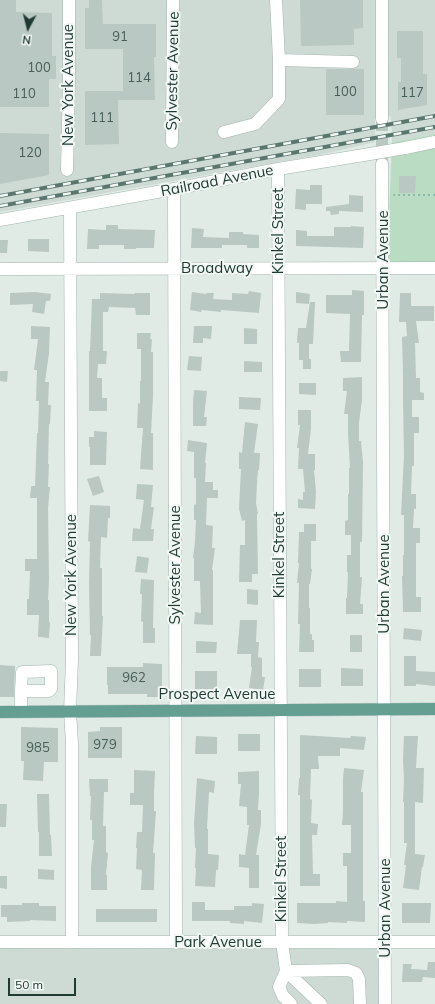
<!DOCTYPE html>
<style>
body{margin:0}
#map{position:relative;width:435px;height:1004px;overflow:hidden;background:#e0ebe6;font-family:Mulish,sans-serif}
canvas{display:block}
.north{position:absolute;left:8px;top:8px;width:40px;height:40px;-webkit-text-stroke:3px #f0f7f4;paint-order:stroke;rotate:187deg;font-size:11px;font-weight:700;line-height:16px;text-align:center;color:#213b34}
.north::after{content:'';display:block;margin:auto;width:14px;height:18px;background:#213b34;clip-path:polygon(50% 0,100% 100%,50% 72%,0 100%)}
.scale{position:absolute;left:8px;top:978px;width:68px;height:18px;box-sizing:border-box;border:2px solid #213b34;border-top:0;padding-left:5px;font-size:12px;line-height:14px;white-space:nowrap;color:#213b34;-webkit-text-stroke:3px #f0f7f4;paint-order:stroke}
</style>
<div id="map">
<canvas width="435" height="1004"></canvas>
<div class="north">N</div>
<div class="scale">50 m</div>
</div>
<script>
const ctx = document.querySelector('canvas').getContext('2d');
ctx.lineJoin = 'round';
function fill(path, color) { ctx.fillStyle = color; ctx.fill(path, 'evenodd'); }
const shape = rows => new Path2D(rows.map(r => 'M' + r).join(''));
function trace(path, color, width, dash) { ctx.strokeStyle = color; ctx.lineWidth = width; ctx.lineCap = dash ? 'butt' : 'round'; ctx.setLineDash(dash || []); ctx.stroke(path); }
function write(font, color, halo, rows, align = 'center') {
  ctx.font = font + ' Mulish,sans-serif'; ctx.lineWidth = 4; ctx.setLineDash([]); ctx.textBaseline = 'middle'; ctx.strokeStyle = halo; ctx.fillStyle = color; for (const [text, x, y, turn = 0] of rows) {
    ctx.save(); ctx.translate(x, y); ctx.rotate((+turn || 0) * Math.PI / 180); ctx.textAlign = isNaN(turn) ? turn : align; if (halo) ctx.strokeText(text, 0, 0); ctx.fillText(text, 0, 0); ctx.restore();
  }
}
const built = shape([
 [0,0,435,0,435,134,392,142,391,116,375,119,375,142,324,154,0,212],
 [0,948,381,949,381,1004,0,1004]
]);
const green = shape([
 [435,134,435,264,387,263,392,142]
]);
const building = shape([
 [0,0,16,0,16,12,52,13,52,56,56,56,56,79,49,79,49,107,0,107],
 [89,0,102,0,103,24,156,24,156,57,154,57,155,100,118,100,119,144,85,145,85,91,123,91,123,49,85,49,85,8,89,8],
 [300,0,363,0,363,28,354,29,354,45,301,46],
 [397,31,423,31,423,74,427,74,427,105,398,110,398,82,401,82,401,58,397,58],
 [326,69,364,69,364,115,326,115],
 [0,133,49,134,49,175,0,184],
 [399,176,416,176,415,193,399,193],
 [310,185,322,185,322,204,306,204,306,210,295,209,296,189,310,190],
 [349,195,363,196,363,212,339,211,339,214,331,215,330,211,326,211,326,207,349,204],
 [106,225,118,225,118,229,155,230,154,248,136,248,136,249,124,249,124,245,99,245,99,249,87,249,88,229,106,230],
 [351,226,364,227,363,248,296,246,296,230,307,231,307,236,334,236,334,227,351,227],
 [192,228,204,229,203,237,229,238,229,232,243,232,243,234,259,235,259,248,247,248,247,245,222,245,222,248,191,248],
 [28,239,49,239,49,252,28,251],
 [0,240,8,240,7,253,0,253],
 [352,290,364,291,364,315,362,315,361,362,341,362,340,351,349,351,350,314,326,313,326,295,352,295],
 [249,291,261,293,259,313,221,310,221,312,202,310,201,312,190,310,192,292,206,294,207,293,214,293,213,299,232,300,232,293,248,294],
 [35,292,51,294,50,301,46,301,44,314,32,312,33,304,10,305,10,293],
 [296,292,310,294,309,304,296,303],
 [100,293,135,294,135,293,150,293,150,315,136,315,135,308,109,307,108,312,103,312,103,351,107,351,106,364,98,364,97,378,102,378,102,398,107,398,107,411,89,411,89,351,90,351,92,299,100,299],
 [400,293,411,293,411,306,434,306,434,321,416,321,419,343,415,343,416,378,420,378,420,392,424,393,424,400,412,400,412,417,419,417,419,433,414,433,414,466,412,466,411,494,416,494,416,509,414,509,413,528,420,528,420,543,416,543,416,597,421,597,421,612,403,612,402,576,403,576,403,555,404,555,404,515,401,515,404,455,403,400,403,375,402,337,407,336,406,322,399,322],
 [310,302,315,302,313,344,309,344,309,359,311,359,311,369,303,369,303,360,299,360,299,343,297,343,298,328,306,328],
 [31,326,50,327,49,353,45,382,49,382,48,405,51,405,50,424,49,424,48,464,49,464,48,487,50,487,48,508,49,580,48,600,49,600,49,622,50,622,49,638,38,637,39,615,27,615,27,599,29,599,30,571,25,571,25,559,37,559,37,498,30,498,31,486,35,486,37,433,38,433,39,401,36,401,37,370,34,370,38,339,31,339],
 [194,326,212,326,211,339,203,338,203,343,193,343],
 [244,328,257,329,257,344,244,344],
 [137,333,151,333,150,339,152,339,151,352,153,352,153,396,151,433,153,433,153,470,140,469,143,428,137,428,138,403,140,404,140,381,141,381,141,349,137,349],
 [189,356,202,357,201,371,187,370],
 [244,361,262,362,262,372,244,372],
 [0,371,8,371,7,382,0,381],
 [362,377,362,400,359,423,359,441,361,441,363,462,362,542,360,542,360,577,362,577,360,604,363,604,363,614,346,614,346,598,347,598,348,572,347,572,347,555,351,555,351,535,345,535,345,521,348,520,348,494,349,494,349,468,350,468,348,434,348,414,344,414,347,391,343,391,343,378],
 [299,383,316,383,316,395,299,394],
 [194,390,207,391,204,417,207,417,206,426,193,426,193,403],
 [239,397,261,398,260,410,239,409],
 [298,410,311,410,311,429,308,454,315,454,315,470,314,470,316,492,315,509,298,508,298,499,303,500,303,492,305,492,303,469,298,469,299,448,297,448,300,425,298,425],
 [245,422,258,424,254,453,260,453,259,470,258,470,257,483,256,503,258,514,257,514,258,574,252,574,252,582,239,582,240,545,245,545,245,520,242,521,239,509,241,469,239,469,239,452,242,453],
 [94,431,107,432,106,465,90,465,90,447,89,447,89,437,94,437],
 [188,440,207,443,205,463,206,463,205,482,213,482,213,490,218,490,218,498,207,498,206,525,213,526,212,548,215,548,212,570,213,570,213,625,194,624,195,612,201,613,200,581,194,581,194,558,193,558,195,542,196,520,194,520,194,504,196,505,196,478,194,478,194,452,187,451],
 [99,476,104,492,93,496,87,479],
 [137,484,153,485,151,507,154,507,151,529,154,529,153,541,132,541,133,528,140,529,144,500,136,499],
 [90,505,110,506,110,518,108,518,107,538,101,537,100,568,102,568,102,616,103,616,101,656,90,656,91,635,90,635,89,583,90,542,88,541],
 [304,524,316,524,316,541,311,541,311,569,312,569,310,584,309,584,309,608,310,608,310,634,312,634,312,640,314,640,314,652,299,652,300,624,298,624,299,583,297,583,299,563,298,563,299,532,304,532],
 [137,556,149,558,147,573,135,572],
 [141,579,154,580,153,628,155,628,155,643,143,643,143,622,141,621,142,594,140,594],
 [247,589,258,590,258,605,247,604],
 [240,620,257,620,256,642,259,642,258,657,262,658,262,677,265,677,263,690,249,688,252,667,251,667,251,654,237,654],
 [404,628,422,630,421,641,403,639],
 [350,635,362,635,362,652,350,652],
 [196,641,217,642,216,653,196,653],
 [404,656,416,656,416,671,435,672,435,686,416,684,416,686,404,686],
 [143,663,162,664,162,697,147,697,147,694,108,694,108,685,107,685,107,667,143,667],
 [0,665,15,666,14,697,0,697],
 [341,668,363,669,363,686,341,686],
 [299,669,321,669,321,687,299,687],
 [195,671,217,671,217,689,195,689],
 [21,727,58,728,58,762,44,762,43,781,23,780,24,761,21,761],
 [100,727,122,727,122,758,88,758,88,732,100,731],
 [238,734,260,734,260,751,238,751],
 [300,735,350,738,351,736,366,737,364,750,340,748,340,756,318,756,319,769,311,769,310,799,312,800,311,823,318,824,317,835,312,835,313,874,320,874,320,886,300,886,300,795,298,795,299,778,300,778],
 [196,736,217,737,217,754,195,754],
 [404,736,418,736,416,768,424,768,423,803,415,802,415,854,425,855,423,867,422,867,419,890,403,888,406,865,404,865,407,843,404,843,404,802,403,802,404,780,403,760],
 [344,768,364,770,361,792,363,792,363,901,365,901,365,922,347,921,347,923,328,922,328,923,314,924,297,923,297,903,336,903,336,901,347,902,347,866,343,866,343,853,351,853,351,825,342,825,343,812,343,779],
 [134,770,155,771,154,793,154,811,156,811,153,853,155,853,154,890,141,890,142,870,136,869,137,848,136,848,137,832,142,832,143,805,130,805,130,793,134,793],
 [259,771,259,792,258,810,261,810,261,824,256,855,259,855,259,888,249,888,249,868,239,867,239,854,245,855,249,825,247,825,247,807,239,806,241,784,238,784,238,772],
 [197,778,215,781,214,793,209,792,207,829,208,829,208,854,219,855,218,870,216,870,215,887,195,886,196,868,195,868,196,848,195,848,194,823],
 [89,779,108,779,108,792,104,792,103,826,106,826,106,852,108,853,106,875,107,875,107,890,91,890,91,867,94,840,92,840,92,820,90,820,91,796,90,796],
 [37,794,49,794,50,835,51,835,52,856,39,856,39,832,38,832],
 [0,804,7,804,6,827,0,827],
 [38,869,54,870,54,880,38,879],
 [0,876,7,876,7,889,0,888],
 [192,902,205,902,205,910,234,910,234,906,252,906,252,903,264,904,262,923,244,921,244,924,230,923,230,921,192,921],
 [22,903,39,903,39,906,56,906,56,921,30,920,30,921,7,922,7,917,1,917,1,905,22,905],
 [402,903,431,903,430,923,402,923],
 [96,909,157,909,157,922,96,922],
 [428,962,435,962,435,978,423,977,422,982,402,982,403,964,412,964,411,969,427,970]
]);
const minorTunnel = shape([
 [382,119,382,161]
]);
const path = shape([
 [393,195,435,195]
]);
const minor = shape([
 [276,0,279,60],
 [382,0,382,119],
 [224,132,255,124,279,99,279,60,353,62],
 [172,142,173,0],
 [405,148,435,142],
 [382,164,385,1004],
 [278,169,282,942,286,971,279,987,283,996,291,1004],
 [67,170,69,78,69,0],
 [174,189,176,942],
 [70,208,72,660,70,711,72,744,72,942],
 [0,220,174,189,278,169,364,155],
 [0,269,435,268],
 [21,711,21,691,22,672,51,671,51,689,49,691,21,691],
 [0,942,435,942],
 [286,971,348,970,356,973,359,979,360,1004],
 [286,971,321,1004]
]);
const major = shape([
 [0,712,435,709]
]);
const rail = shape([
 [0,196,435,116],
 [0,206,435,127]
]);
const minorBridge = shape([
 [364,155,405,148]
]);
const numberNames = [
 ["91",120,37],
 ["100",39,68],
 ["114",139,78],
 ["100",345,92],
 ["117",412,93],
 ["110",24,94],
 ["111",102,118],
 ["120",30,153],
 ["962",134,678],
 ["979",105,745],
 ["985",38,748]
];
const streetNames = [
 ["Sylvester Avenue",173,71,-89],
 ["New York Avenue",68,85,-90],
 ["Railroad Avenue",217,181,-11],
 ["Kinkel Street",278,231,-90],
 ["Urban Avenue",383,260,-90],
 ["Broadway",217,268],
 ["Kinkel Street",279,555,-90],
 ["Sylvester Avenue",175,565,-90],
 ["New York Avenue",71,575,-90],
 ["Urban Avenue",384,584,-90],
 ["Prospect Avenue",217,694],
 ["Kinkel Street",281,879,-90],
 ["Urban Avenue",385,908,-90],
 ["Park Avenue",218,942]
];
fill(built, '#cedbd5');
fill(green, '#b9dcc3');
fill(building, '#b9c8c2');
trace(minorTunnel, '#bac8c2', 12, [12, 6]);
trace(minor, '#a3b3ad', 13);
trace(major, '#c1c8c6', 13);
trace(path, '#81aea0', 1.5, [2, 3]);
trace(minor, '#fff', 12);
trace(major, '#659f91', 12);
trace(rail, '#5b766f', 4);
trace(rail, '#f0f7f4', 2.5, [8]);
trace(minorBridge, '#a3b3ad', 13, []);
trace(minorBridge, '#fff', 12);
write('13px', '#475e58', null, numberNames);
write('15px', '#213b34', '#f0f7f4', streetNames);
</script>
